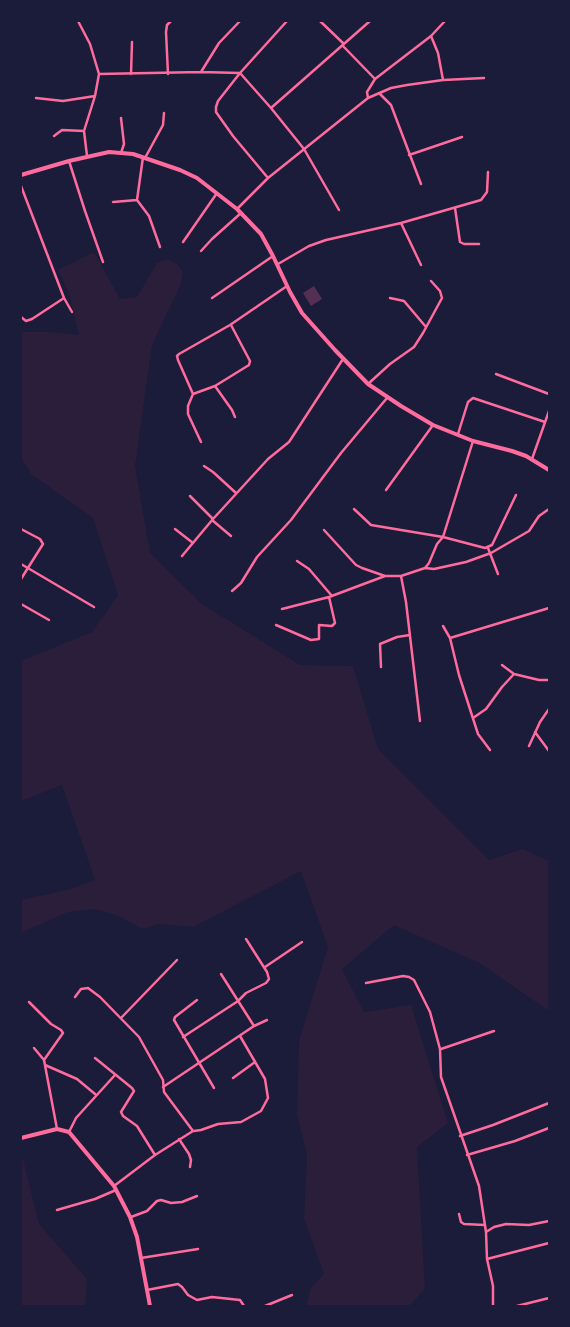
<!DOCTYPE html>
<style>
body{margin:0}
#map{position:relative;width:570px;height:1327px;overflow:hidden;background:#1b1b3a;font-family:"Roboto Condensed",sans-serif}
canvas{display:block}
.frame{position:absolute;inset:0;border:22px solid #1b1b3a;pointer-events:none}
</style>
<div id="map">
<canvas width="570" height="1327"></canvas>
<div class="frame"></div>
</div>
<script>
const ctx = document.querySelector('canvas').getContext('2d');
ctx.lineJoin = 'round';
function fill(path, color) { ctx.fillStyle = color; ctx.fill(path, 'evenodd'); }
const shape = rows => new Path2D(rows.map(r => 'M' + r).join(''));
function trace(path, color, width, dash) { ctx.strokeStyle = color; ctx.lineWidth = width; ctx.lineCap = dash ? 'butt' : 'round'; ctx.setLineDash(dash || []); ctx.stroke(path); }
const green = shape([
 [94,252,120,299,137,297,157,263,167,259,177,264,183,272,181,284,152,345,135,466,150,553,202,604,300,665,353,666,378,749,489,860,523,849,549,861,549,1011,481,964,394,925,342,969,364,1012,411,1005,448,1123,417,1147,425,1289,409,1306,306,1306,311,1287,324,1274,304,1219,307,1155,297,1114,299,1041,328,947,301,871,193,927,160,924,142,929,119,916,95,909,68,912,21,933,21,900,71,889,95,880,62,785,21,801,21,661,92,632,118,595,93,518,31,474,21,457,21,332,50,332,79,335,69,293,58,270],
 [21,1151,39,1224,87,1279,85,1306,21,1306]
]);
const building = shape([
 [314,286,322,299,311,306,303,293]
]);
const minor = shape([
 [78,21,90,44,99,74,95,96,84,131,87,156],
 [320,21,344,44],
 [431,36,438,53,443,80],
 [343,46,375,79],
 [201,72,219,43,240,21],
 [99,74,201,72,240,73,271,108,304,149,339,210],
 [131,74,132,42],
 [168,74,166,32,167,25,171,21],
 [380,94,391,105,421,184],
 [36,98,63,101,95,96],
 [368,98,367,92,375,79,431,36,445,21],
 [271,108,370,21],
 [121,118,124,144,121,153],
 [54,136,62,130,84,131],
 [409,155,462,137],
 [143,157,137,200,149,216,160,247],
 [145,158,163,125,164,113],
 [69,161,85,211,103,262],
 [268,178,233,136,216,112,216,107,218,101,240,73,287,21],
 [21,186,64,298,72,312],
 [113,202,137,200],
 [455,208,460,242,464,244,479,244],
 [237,209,268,178,368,98,391,88,407,85,443,80,484,78],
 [401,223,421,265],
 [183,242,217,193],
 [201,251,212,239,241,213],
 [278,264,309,246,326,240,401,223,481,200,487,192,488,172],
 [212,298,273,256],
 [390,298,404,301,426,327],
 [21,317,26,321,32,319,64,298],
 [496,374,549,394],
 [368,384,390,364,414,347,423,333,442,298,440,291,431,281],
 [215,386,232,410,235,417],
 [193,394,178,360,177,356,179,354,230,325,287,286],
 [193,394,215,386,249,365,250,361,231,325],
 [193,394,188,406,188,414,201,442],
 [458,434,468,402,473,398,545,422],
 [532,459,549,411],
 [204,466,213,472,236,493],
 [386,490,433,425],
 [190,496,213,519],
 [354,509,371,525,443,537,485,548,492,545,516,495],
 [212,520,231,536],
 [21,529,40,539,43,544,21,579],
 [175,529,193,543],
 [324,530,356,565,362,568,385,576,401,576,425,568,429,563,437,544,443,537,473,441],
 [488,548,498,574],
 [182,556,213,519,268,459,289,442,343,359],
 [297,561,309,569,332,596],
 [21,564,94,607],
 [425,568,434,569,466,562,491,553,529,531,539,516,549,509],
 [401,576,406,602,420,721],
 [232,591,241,583,257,557,291,520,341,453,387,398],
 [21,604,49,620],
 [282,609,329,597,385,576],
 [276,625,311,640,319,639,319,625,332,626,335,623,329,597],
 [443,626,450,638,459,675,478,734,490,750],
 [450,638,549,608],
 [502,665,514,674,539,680,549,680],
 [381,667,380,644,397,637,410,635],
 [473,718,486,709,502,687,514,674],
 [535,732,549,751],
 [529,746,540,722,549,709],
 [265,967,302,942],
 [221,974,254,1026],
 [366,983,403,976,409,977,414,980,430,1012,440,1049,441,1077,479,1186,486,1232,487,1259,493,1286,493,1306],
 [75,997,81,989,88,988,100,997,139,1037,163,1080,164,1092,193,1131,155,1155,114,1186],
 [197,1000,175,1017,174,1020,214,1088],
 [29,1002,51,1024,61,1030,63,1033,44,1060,57,1129],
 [121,1018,177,960],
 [183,1037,238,1001,246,993,266,983,269,979,267,972,246,939],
 [34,1048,44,1060],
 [441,1049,494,1031],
 [95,1058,132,1088,134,1091,121,1112,123,1116,137,1126,155,1155],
 [45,1065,77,1079,95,1094],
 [233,1078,255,1062],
 [163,1087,254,1026,267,1020],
 [194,1131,201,1130,218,1124,241,1122,261,1111,268,1098,265,1079,240,1036],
 [69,1132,76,1118,115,1075],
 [460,1136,493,1125,549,1103],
 [179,1139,189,1154,191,1160,190,1167],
 [467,1155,515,1141,549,1128],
 [57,1210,95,1199,116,1190],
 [459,1214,461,1222,464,1224,485,1225],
 [131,1217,147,1211,157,1201,161,1200,171,1203,182,1202,197,1196],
 [486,1232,494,1227,506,1224,529,1225,549,1221],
 [141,1258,198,1249],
 [487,1259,549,1243],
 [147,1290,178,1284,182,1287,188,1295,197,1300,212,1297,240,1300,244,1306],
 [265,1306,292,1295],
 [517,1306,549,1298]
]);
const tertiary = shape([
 [21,175,69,161,109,152,133,154,180,170,197,178,237,209,261,234,273,256,290,292,302,313,335,350,368,384,401,406,433,425,473,441,512,451,526,456,549,470],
 [21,1138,57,1129,69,1132,114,1186,130,1217,137,1237,150,1306]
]);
fill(green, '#2a1e3b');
fill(building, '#542f53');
trace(minor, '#ff6b9d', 2.5);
trace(tertiary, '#ff6b9d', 4);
</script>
